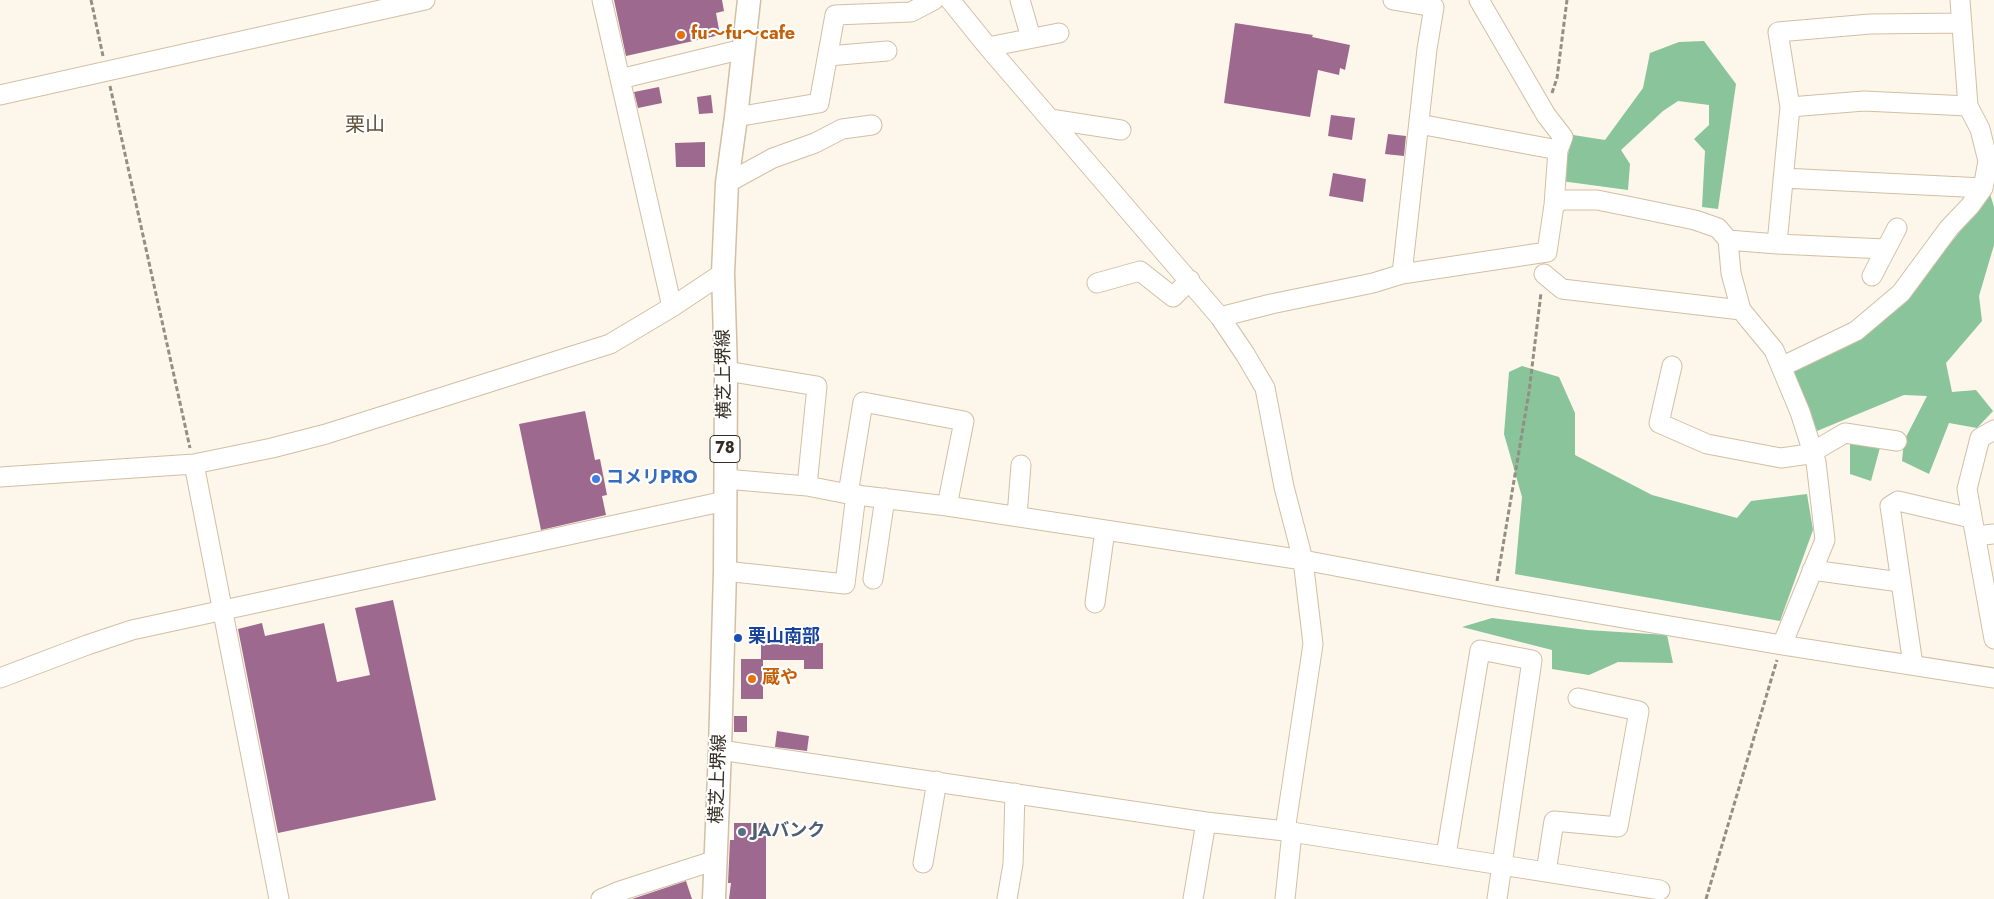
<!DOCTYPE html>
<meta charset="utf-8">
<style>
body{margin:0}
canvas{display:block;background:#fdf6ea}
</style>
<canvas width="1994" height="899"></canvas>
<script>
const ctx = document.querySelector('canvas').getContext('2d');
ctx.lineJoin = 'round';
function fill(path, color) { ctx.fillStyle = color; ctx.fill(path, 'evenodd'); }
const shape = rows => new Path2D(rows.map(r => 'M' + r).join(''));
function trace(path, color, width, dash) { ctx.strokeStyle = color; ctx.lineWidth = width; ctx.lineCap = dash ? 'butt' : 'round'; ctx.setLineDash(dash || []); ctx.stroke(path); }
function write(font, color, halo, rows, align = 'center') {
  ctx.font = font + ' Jost,"Noto Sans JP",sans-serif'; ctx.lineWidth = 4; ctx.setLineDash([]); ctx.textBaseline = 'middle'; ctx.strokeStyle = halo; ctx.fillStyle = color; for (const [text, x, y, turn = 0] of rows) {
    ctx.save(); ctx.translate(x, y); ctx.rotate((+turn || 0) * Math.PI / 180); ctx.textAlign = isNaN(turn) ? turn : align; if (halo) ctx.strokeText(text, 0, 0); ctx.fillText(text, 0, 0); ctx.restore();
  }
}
const forest = shape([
 [1704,41,1736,84,1718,209,1702,207,1705,151,1694,139,1709,125,1709,105,1678,101,1663,111,1621,150,1630,164,1628,190,1561,181,1573,135,1605,140,1643,88,1650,53,1679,42],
 [1990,194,1994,207,1994,245,1979,296,1982,321,1946,363,1952,392,1976,390,1993,411,1977,428,1949,423,1929,474,1902,461,1904,441,1927,396,1904,395,1817,431,1793,370,1925,275],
 [1522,366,1559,377,1575,413,1575,455,1652,495,1737,518,1751,501,1807,494,1813,530,1780,621,1515,574,1522,497,1504,434,1509,372],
 [1850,435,1882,440,1871,481,1850,474],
 [1492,618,1587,630,1667,635,1673,663,1618,662,1589,675,1552,669,1552,650,1462,627]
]);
const building = shape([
 [614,0,722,0,724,11,716,13,720,35,626,56],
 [1235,23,1313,35,1312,37,1350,45,1345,70,1340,68,1339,75,1318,70,1310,117,1224,103],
 [659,87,662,103,638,108,634,92],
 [711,95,713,113,699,114,697,97],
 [1331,115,1355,118,1352,140,1328,136],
 [1388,134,1406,136,1404,156,1385,154],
 [705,142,705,167,676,167,675,143],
 [1333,173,1366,179,1363,202,1329,196],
 [585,411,595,460,600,459,607,495,602,496,606,515,541,530,519,424],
 [393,600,436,800,278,833,238,629,262,623,265,636,324,623,337,682,370,675,355,608],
 [796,637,796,644,823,643,823,669,804,669,804,660,763,660,763,699,741,699,741,659,761,659,761,638],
 [734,716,747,716,747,732,734,732],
 [777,731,809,736,807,751,775,747],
 [734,823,766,823,766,899,729,899,731,883,728,883,730,840,734,840],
 [686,881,692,899,632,899]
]);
const path = shape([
 [91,0,103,56],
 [110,86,190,448],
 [1552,93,1557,78,1567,0],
 [1497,581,1529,392,1541,293],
 [1706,899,1777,660]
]);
const minor = shape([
 [602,0,672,307],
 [950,0,988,47,1220,317,1245,354,1265,388,1284,487,1303,560,1313,644,1285,831],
 [1020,0,1031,38],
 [1393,0,1434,7,1427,49,1402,274],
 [988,47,1059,33],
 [828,56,887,51],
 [620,79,743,49],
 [0,95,425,0],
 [1790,107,1864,101,1968,106],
 [736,117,819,103,835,15,911,12,934,0],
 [1050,119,1121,130],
 [1419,124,1558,150],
 [1783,178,1983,188],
 [727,183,773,158,815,143,842,129,872,125],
 [1554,205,1562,200,1597,200,1637,208,1695,220,1718,228,1728,240,1731,273,1741,310,1774,350,1800,412,1816,462,1825,540,1782,645],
 [1728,240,1777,244,1790,107,1778,32,1870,24,1962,23],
 [1777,244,1885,249],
 [1544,274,1562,289,1741,310],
 [1872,276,1897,228],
 [1097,283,1140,271,1173,297,1190,280],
 [1220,317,1271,304,1373,283,1402,274,1547,252,1554,205,1558,150,1563,137,1546,115,1479,0],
 [1672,366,1659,423,1707,444,1781,458,1809,454,1845,433,1897,441],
 [1781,367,1856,331,1901,293,1949,228,1970,206,1983,188,1988,161,1980,129,1968,106,1960,0],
 [726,371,817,386,807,486],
 [1994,430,1980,438,1967,489,1994,639],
 [194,464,279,899],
 [0,477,194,464,272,448,326,434,610,344,672,307,723,273],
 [725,479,807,486,848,494,947,506,1303,560,1494,596,1782,645,1994,678],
 [848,494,863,402,964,421,947,506],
 [1017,516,1021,465],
 [1976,536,1994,534],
 [1812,570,1900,582],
 [725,571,845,584,856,494],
 [873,579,885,498],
 [1095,603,1105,530],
 [1913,665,1890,506,1898,501,1971,518],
 [0,678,87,645,132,630,725,501],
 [720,750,1206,822,1285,831,1660,890],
 [1446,855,1480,650,1532,660,1497,899],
 [923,863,937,781],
 [1546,872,1554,821,1618,827,1639,711,1578,698],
 [601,899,620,891,716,860],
 [1007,899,1013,864,1015,793],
 [1193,899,1206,822],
 [1285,899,1292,832]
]);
const major = shape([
 [714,899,720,750,725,571,726,371,723,273,727,183,736,117,749,0]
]);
const markers = [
 [681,35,5,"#e8710a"],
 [596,479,5,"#3f7fe0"],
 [738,638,5,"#1a4fb4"],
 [752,679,5,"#e8710a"],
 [742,832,5,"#5c6f8a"]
];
const shields = [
 [725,449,30]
];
const shieldNames = [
 ["78",725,449]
];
const foodNames = [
 ["fu～fu～cafe",691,35],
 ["蔵や",762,679]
];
const streetNames = [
 ["横芝上堺線",725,374,-91],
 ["横芝上堺線",719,779,-88]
];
const shopNames = [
 ["コメリPRO",606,479]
];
const transitNames = [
 ["栗山南部",748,638]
];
const serviceNames = [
 ["JAバンク",752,832]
];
const quarterNames = [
 ["栗山",365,126]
];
fill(forest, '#89c49b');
fill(building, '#9e698f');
trace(minor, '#d2bfa4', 21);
trace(major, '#d2bfa4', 25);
trace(path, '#958e83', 3, [5, 2.5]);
trace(minor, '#fff', 19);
trace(major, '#fff', 22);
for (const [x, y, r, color] of markers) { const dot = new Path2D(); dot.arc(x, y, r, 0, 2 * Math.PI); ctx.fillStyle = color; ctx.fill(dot); trace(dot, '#fff', 2); }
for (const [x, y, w] of shields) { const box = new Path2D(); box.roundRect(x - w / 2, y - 13.5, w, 27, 4); ctx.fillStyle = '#fff'; ctx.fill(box); trace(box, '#342d22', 1); }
write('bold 16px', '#342d22', null, shieldNames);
write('bold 18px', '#c56008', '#fff', foodNames, 'left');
write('18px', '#342d22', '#fff', streetNames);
write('bold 18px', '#366cbe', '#fff', shopNames, 'left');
write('bold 18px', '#164399', '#fff', transitNames, 'left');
write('bold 18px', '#4e5e75', '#fff', serviceNames, 'left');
write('20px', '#5e4e36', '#fff', quarterNames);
</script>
